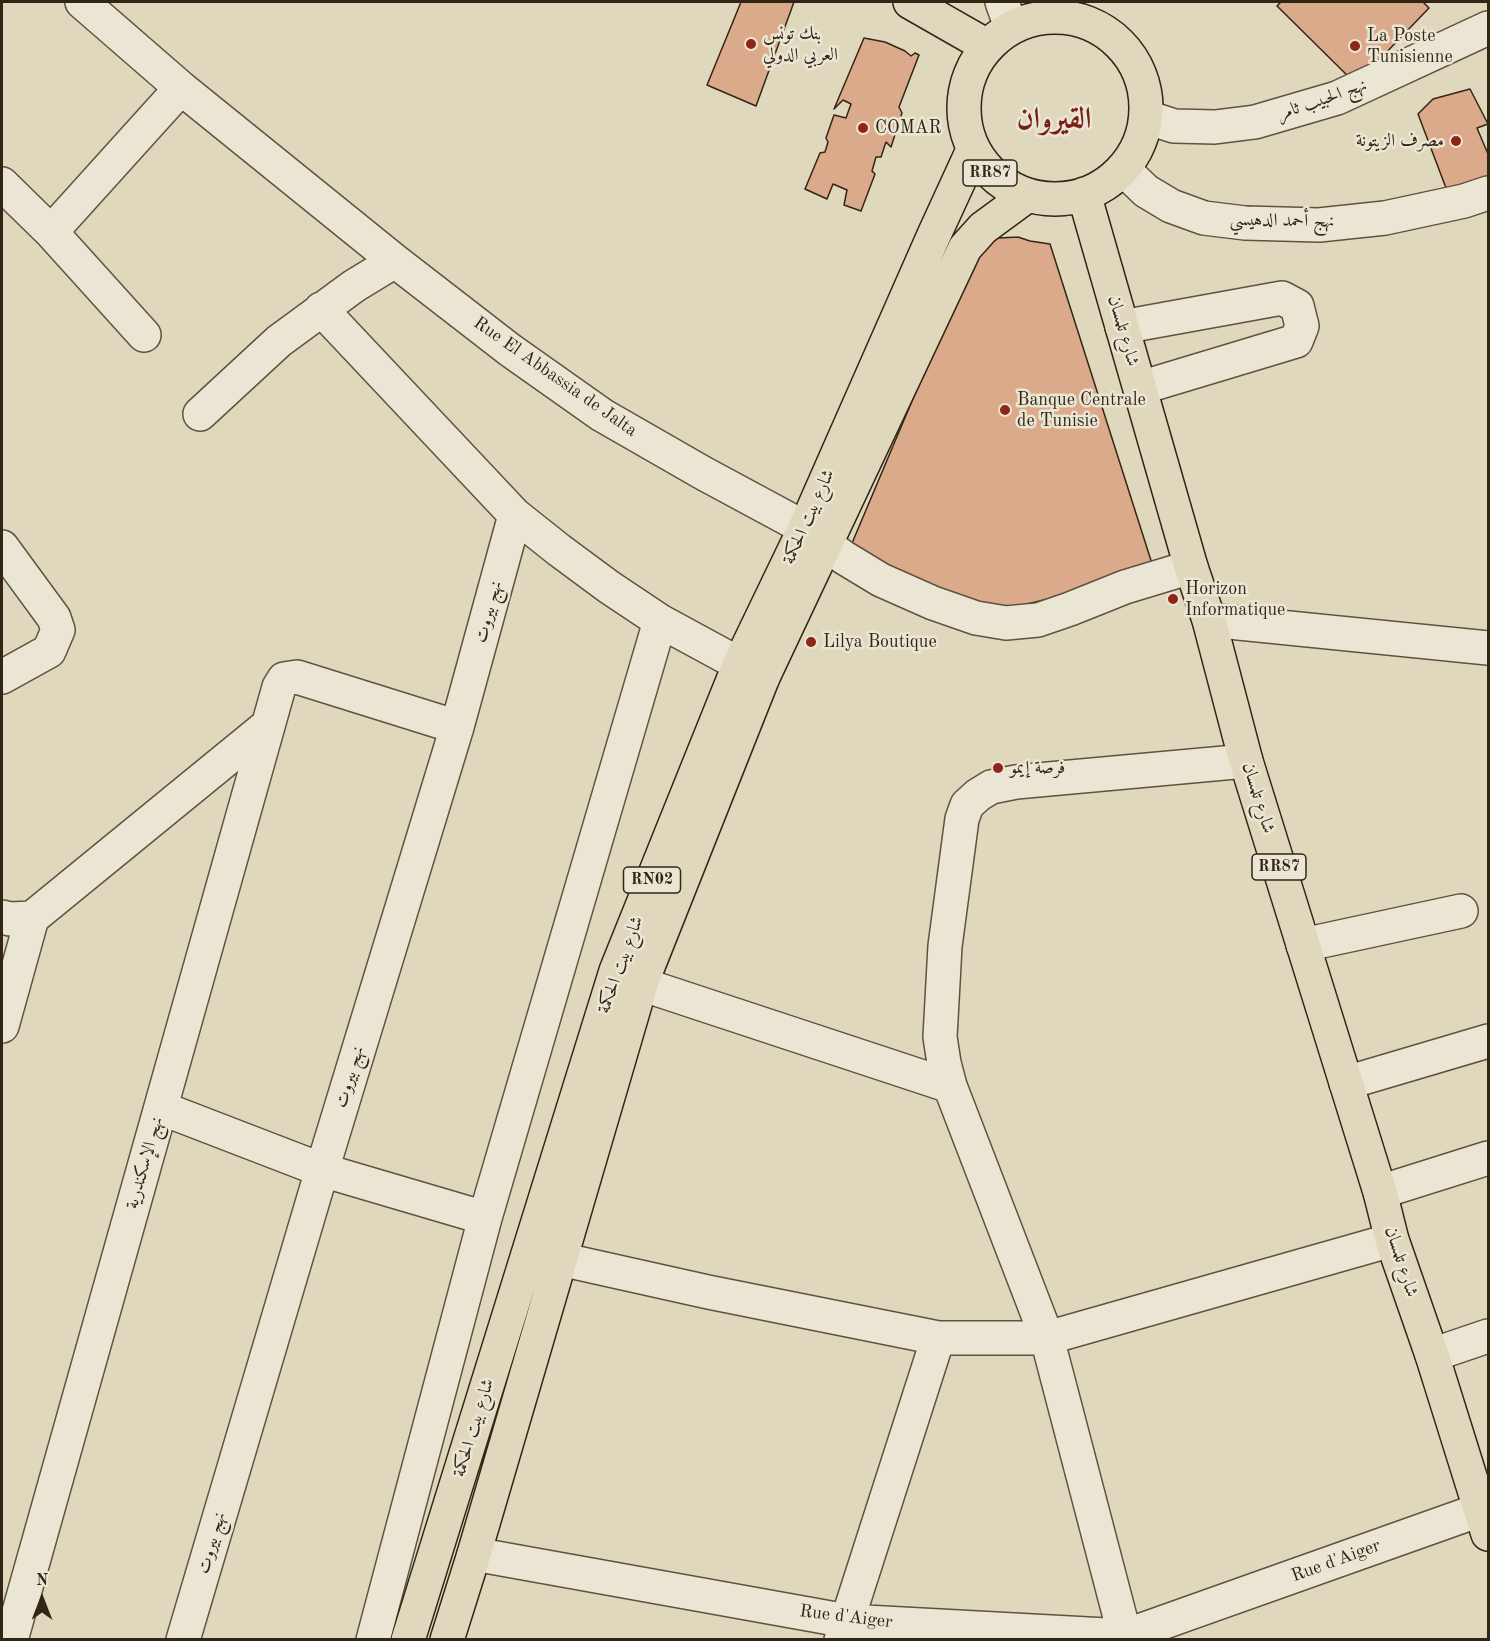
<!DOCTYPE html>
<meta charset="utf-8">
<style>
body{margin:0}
#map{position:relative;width:1490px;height:1641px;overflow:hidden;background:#e0d8bc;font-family:"Old Standard TT",serif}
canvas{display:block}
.frame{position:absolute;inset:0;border:3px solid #332516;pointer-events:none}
.north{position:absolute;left:12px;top:1569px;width:60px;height:60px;-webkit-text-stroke:4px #ebe6d3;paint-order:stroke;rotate:0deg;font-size:16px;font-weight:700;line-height:24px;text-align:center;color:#332516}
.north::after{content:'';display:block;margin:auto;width:21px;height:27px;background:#332516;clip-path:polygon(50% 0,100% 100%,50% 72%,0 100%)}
</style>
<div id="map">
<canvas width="1490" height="1641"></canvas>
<div class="frame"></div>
<div class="north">N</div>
</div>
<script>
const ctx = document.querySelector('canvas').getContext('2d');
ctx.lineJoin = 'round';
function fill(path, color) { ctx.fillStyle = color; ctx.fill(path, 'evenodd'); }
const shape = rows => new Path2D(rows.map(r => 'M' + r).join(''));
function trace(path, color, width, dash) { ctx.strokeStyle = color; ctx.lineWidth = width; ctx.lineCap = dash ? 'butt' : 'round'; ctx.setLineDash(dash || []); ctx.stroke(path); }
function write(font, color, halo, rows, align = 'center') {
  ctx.font = font + ' "Old Standard TT",Amiri,serif'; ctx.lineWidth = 5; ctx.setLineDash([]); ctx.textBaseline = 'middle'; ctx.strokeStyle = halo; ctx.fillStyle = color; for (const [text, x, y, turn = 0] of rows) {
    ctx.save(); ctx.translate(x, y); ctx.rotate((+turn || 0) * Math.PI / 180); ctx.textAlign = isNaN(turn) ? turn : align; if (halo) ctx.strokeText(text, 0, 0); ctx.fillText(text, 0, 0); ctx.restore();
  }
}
const building = shape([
 [741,2,794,2,756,106,707,85,741,2],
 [1281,2,1423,2,1429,8,1356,84,1277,6,1281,2],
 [864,38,885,42,905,51,911,56,915,53,919,55,899,107,902,113,891,147,886,142,881,157,876,157,872,171,875,174,861,211,844,205,847,190,833,184,827,199,805,189,820,153,825,152,828,142,826,138,834,115,846,118,851,104,843,100,834,109,864,38],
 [1470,89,1488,124,1477,128,1488,154,1488,179,1446,188,1418,114,1433,99,1470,89],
 [1018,237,1030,241,1050,244,1155,573,986,614,847,555,969,266,983,249,998,238,1018,237]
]);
const minor = shape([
 [82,2,181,88,395,261,510,350,602,415,703,473,805,528,843,557,881,580,933,603,976,618,1006,623,1038,620,1070,609,1125,587,1191,567],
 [1002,2,1011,27],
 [1146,117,1174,126,1215,127,1255,122,1337,98,1488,28],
 [1123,169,1146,191,1171,206,1204,218,1245,223,1319,225,1385,218,1464,201,1488,193],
 [2,184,51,232,144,335],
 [51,232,181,88],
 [321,309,515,515,559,550,609,587,660,621,763,677],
 [1122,327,1282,298,1297,306,1302,326,1296,341,1140,388],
 [200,414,279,341,354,286,395,261],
 [2,547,54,618,58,630,49,651,2,677],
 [1209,620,1488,648],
 [2,917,10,919,32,918,267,726],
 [1303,945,1461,911],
 [641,984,950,1086],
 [2,1026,32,918],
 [1346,1083,1488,1041],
 [161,1108,322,1170,485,1218],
 [1380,1192,1488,1158],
 [560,1259,708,1292,938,1338,1047,1338,1392,1240],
 [1432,1355,1488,1336],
 [474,1554,847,1621,1125,1636,1488,1507],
 [11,1640,279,687,284,679,297,677,457,727],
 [183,1640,322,1170,457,727,515,515],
 [373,1640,485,1218,660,621],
 [841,1640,938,1338],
 [1126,1640,1047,1338,950,1086,944,1063,940,1037,945,946,962,819,967,805,978,795,991,787,1016,782,1246,761]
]);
const major = shape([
 [910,2,987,46],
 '964 108a91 91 0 1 1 182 0a91 91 0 1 1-182 0Z',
 [1084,194,1191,567,1209,620,1246,761,1380,1192,1392,1240,1432,1355,1488,1534],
 [408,1640,616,971,740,663,805,528,934,235,973,150],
 [447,1640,474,1554,641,984,763,677,965,248,983,228,1028,195]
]);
const markers = [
 [751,44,6,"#8f2418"],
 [1355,46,6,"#8f2418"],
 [863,128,6,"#8f2418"],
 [1456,141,6,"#8f2418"],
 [1005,410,6,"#8f2418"],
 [1173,599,6,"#8f2418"],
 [811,642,6,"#8f2418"],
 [998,768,6,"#8f2418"]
];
const shields = [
 [990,173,54],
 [1279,867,54],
 [652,880,57]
];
const shieldNames = [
 ["RR87",990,173],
 ["RR87",1279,867],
 ["RN02",652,880]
];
const poiNames = [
 ["بنك تونس",763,34],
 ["العربي الدولي",763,55],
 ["La Poste",1367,36],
 ["Tunisienne",1367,57],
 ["COMAR",875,128],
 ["مصرف الزيتونة",1444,141,"right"],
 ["Banque Centrale",1017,400],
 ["de Tunisie",1017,421],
 ["Horizon",1185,589],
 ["Informatique",1185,610],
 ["Lilya Boutique",823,642],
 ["فرصة إيمو",1010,768]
];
const streetNames = [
 ["نهج الحبيب ثامر",1322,100,-19],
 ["نهج أحمد الدهيسي",1282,221,1],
 ["شارع تلمسان",1123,331,74],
 ["Rue El Abbassia de Jalta",555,377,35],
 ["شارع بيت الحكمة",809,517,-66],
 ["نهج بيروت",489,612,-75],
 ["شارع تلمسان",1258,798,73],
 ["شارع بيت الحكمة",621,965,-70],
 ["نهج بيروت",350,1077,-73],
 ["نهج الإسكندرية",145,1163,-74],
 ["شارع تلمسان",1401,1262,72],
 ["شارع بيت الحكمة",474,1428,-73],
 ["نهج بيروت",212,1543,-74],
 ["Rue d'Aiger",1336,1561,-20],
 ["Rue d'Aiger",846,1617,7]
];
const townNames = [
 ["القيروان",1054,120]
];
fill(building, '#daaa8a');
trace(building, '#332516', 1.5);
trace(minor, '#5e5240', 36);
trace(major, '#332516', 36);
trace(minor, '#ebe6d3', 33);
trace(major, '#e0d8bc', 33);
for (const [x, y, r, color] of markers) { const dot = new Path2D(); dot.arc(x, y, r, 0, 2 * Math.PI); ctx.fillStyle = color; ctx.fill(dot); trace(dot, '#ebe6d3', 2); }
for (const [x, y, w] of shields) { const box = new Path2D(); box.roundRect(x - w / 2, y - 13, w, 26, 4.5); ctx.fillStyle = '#ebe6d3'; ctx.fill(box); trace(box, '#332516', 1.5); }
write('bold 16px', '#332516', null, shieldNames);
write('18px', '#332516', '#ebe6d3', poiNames, 'left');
write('18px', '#332516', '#ebe6d3', streetNames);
write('bold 30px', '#7a1f14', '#ebe6d3', townNames);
</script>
